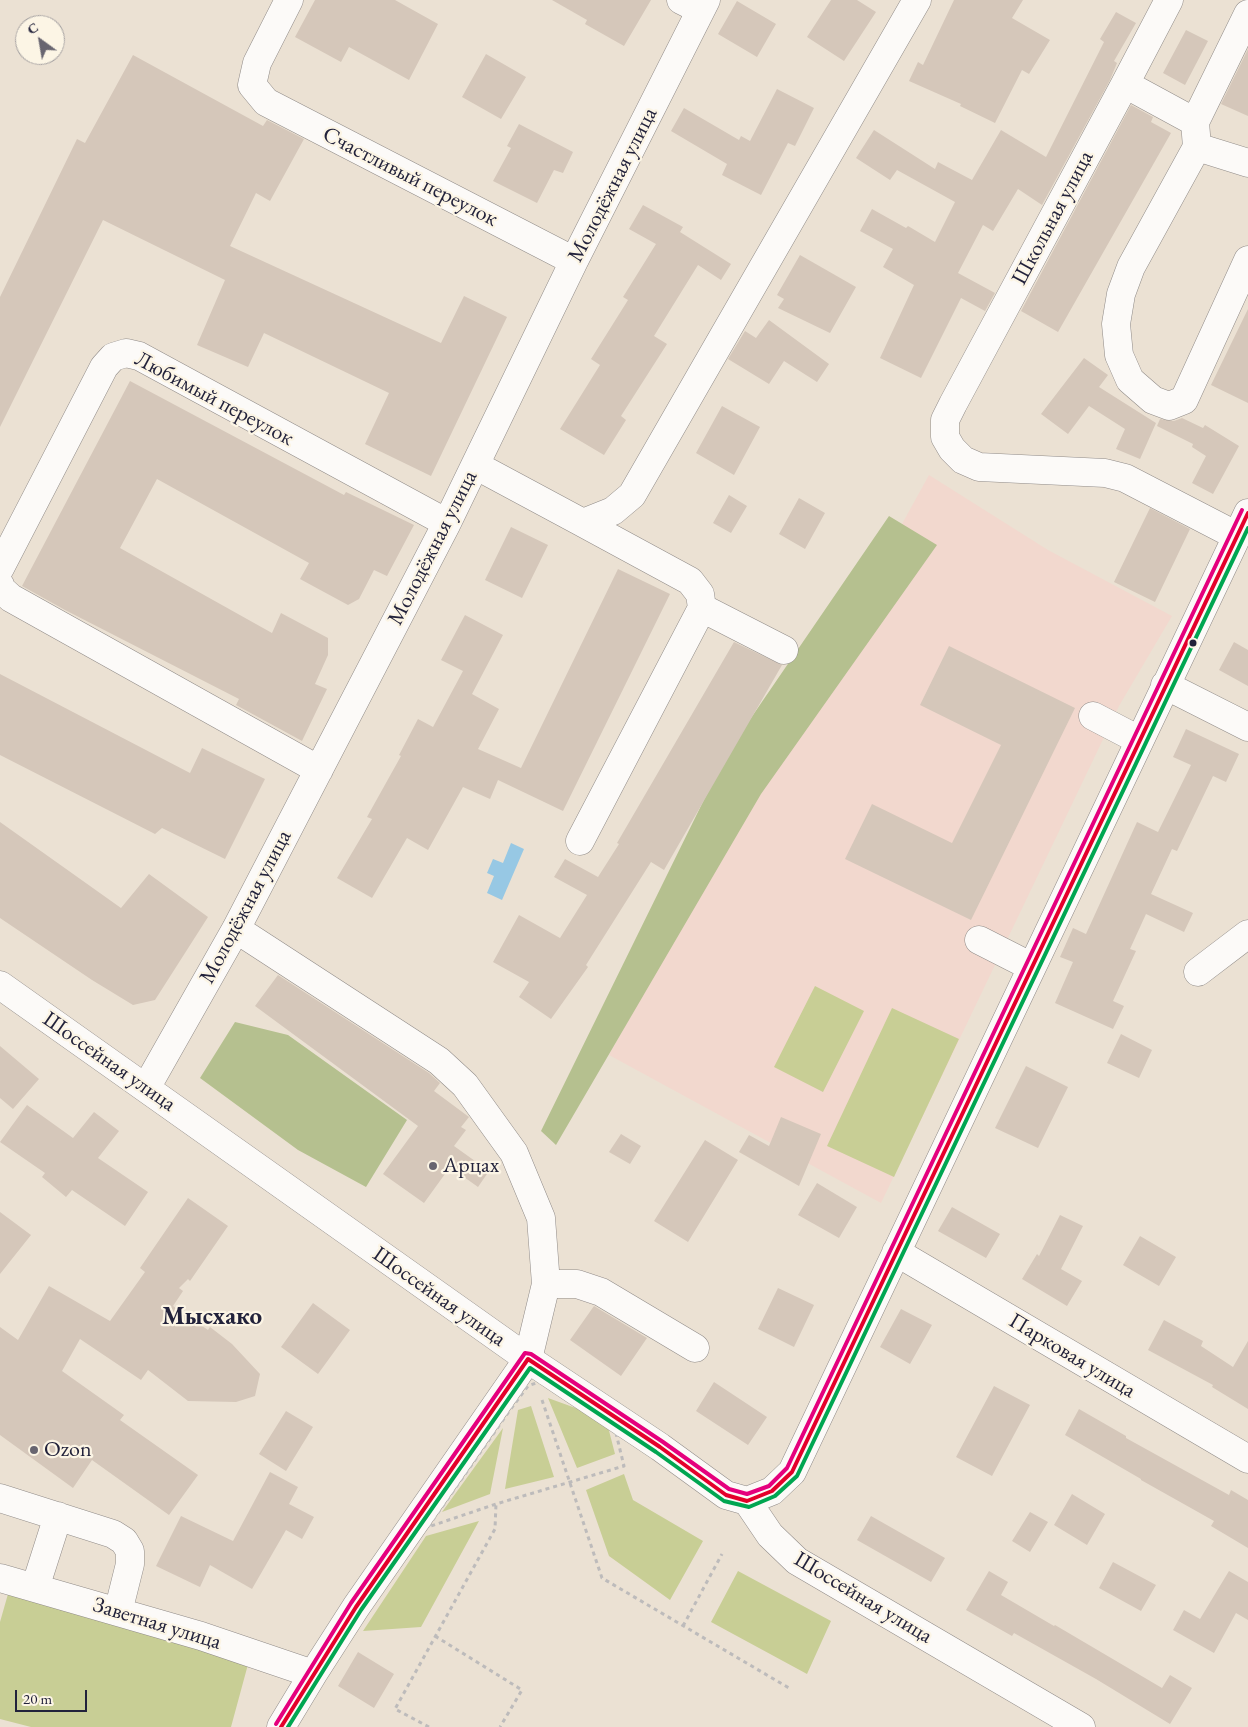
<!DOCTYPE html>
<meta charset="utf-8">
<style>
body{margin:0}
#map{position:relative;width:1248px;height:1727px;overflow:hidden;background:#ebe1d3;font-family:"EB Garamond",serif}
canvas{display:block}
.north{position:absolute;left:15px;top:15px;width:50px;height:50px;box-sizing:border-box;background:#fcf5e5;border:1px solid #a5a1a1;border-radius:50%;rotate:328deg;font-size:14px;font-weight:700;line-height:20px;text-align:center;color:#22223b}
.north::after{content:'';display:block;margin:auto;width:18px;height:22px;background:#686570;clip-path:polygon(50% 0,100% 100%,50% 72%,0 100%)}
.scale{position:absolute;left:15px;top:1690px;width:72px;height:22px;box-sizing:border-box;border:2px solid #22223b;border-top:0;padding-left:6px;font-size:15px;line-height:18px;white-space:nowrap;color:#22223b;-webkit-text-stroke:4px #fcf5e5;paint-order:stroke}
</style>
<div id="map">
<canvas width="1248" height="1727"></canvas>
<div class="north">С</div>
<div class="scale">20 m</div>
</div>
<script>
const ctx = document.querySelector('canvas').getContext('2d');
ctx.lineJoin = 'round';
function fill(path, color) { ctx.fillStyle = color; ctx.fill(path, 'evenodd'); }
const shape = rows => new Path2D(rows.map(r => 'M' + r).join(''));
function trace(path, color, width, dash) { ctx.strokeStyle = color; ctx.lineWidth = width; ctx.lineCap = dash ? 'butt' : 'round'; ctx.setLineDash(dash || []); ctx.stroke(path); }
function write(font, color, halo, rows, align = 'center') {
  ctx.font = font + ' "EB Garamond",serif'; ctx.lineWidth = 4.5; ctx.setLineDash([]); ctx.textBaseline = 'middle'; ctx.strokeStyle = halo; ctx.fillStyle = color; for (const [text, x, y, turn = 0] of rows) {
    ctx.save(); ctx.translate(x, y); ctx.rotate((+turn || 0) * Math.PI / 180); ctx.textAlign = isNaN(turn) ? turn : align; if (halo) ctx.strokeText(text, 0, 0); ctx.fillText(text, 0, 0); ctx.restore();
  }
}
const built = shape([
 [929,475,1048,550,1172,616,1119,706,881,1203,609,1055]
]);
const green = shape([
 [815,986,864,1011,823,1092,774,1067],
 [892,1008,959,1039,894,1177,827,1146],
 [548,1398,606,1419,615,1454,577,1468],
 [531,1406,554,1477,505,1489,518,1410],
 [503,1428,490,1494,442,1512],
 [624,1474,633,1500,703,1541,670,1600,609,1556,586,1490],
 [479,1521,421,1627,363,1631,426,1536],
 [738,1571,831,1621,807,1674,711,1622],
 [8,1594,250,1657,231,1727,31,1727,0,1719,0,1622]
]);
const forest = shape([
 [889,516,937,545,761,794,556,1145,541,1131,727,753],
 [235,1022,288,1035,407,1120,366,1187,298,1150,200,1078]
]);
const water = shape([
 [511,843,524,849,502,900,487,893,494,876,487,873,493,859,503,863]
]);
const building = shape([
 [315,0,395,0,438,24,409,80,349,47,341,62,295,37],
 [552,0,651,0,624,46,585,24,587,20],
 [831,0,857,0,876,12,844,61,807,37],
 [954,0,1023,0,1012,18,1050,40,1029,74,1022,70,995,123,960,106,961,104,909,81,918,62,923,65],
 [737,1,776,24,757,57,718,34],
 [1116,12,1136,23,1114,61,1117,63,1110,80,1042,205,1018,189,993,231,983,225,958,273,995,293,985,311,961,298,921,378,880,358,914,285,883,267,893,249,860,231,872,209,906,228,908,226,935,242,955,202,897,170,890,180,856,158,874,130,935,169,938,162,972,180,1001,130,1046,157,1104,42,1100,39],
 [1186,30,1208,41,1185,85,1163,73],
 [1248,49,1248,116,1221,104],
 [486,54,526,77,501,119,462,97],
 [133,55,263,126,267,120,304,139,270,201,256,193,230,246,441,343,464,296,507,317,431,476,365,444,389,393,264,333,248,367,197,345,225,280,103,220,0,427,0,297,77,139,85,143],
 [777,89,814,108,795,146,788,143,761,195,722,175,727,164,671,131,684,108,739,140,741,136,750,141],
 [1131,105,1153,117,1151,122,1171,133,1058,332,1021,311],
 [519,124,573,152,563,173,554,170,537,203,493,181,511,148,507,146],
 [643,205,683,227,680,232,731,264,721,280,698,265,654,336,667,344,621,416,626,420,604,455,560,429,600,365,591,359,628,300,623,297,656,244,629,229],
 [800,255,856,287,830,333,778,308,784,299,777,295],
 [1248,309,1248,403,1211,385],
 [769,320,829,364,817,382,784,361,769,384,728,359,745,331,756,338],
 [1084,358,1108,375,1099,387,1156,423,1140,459,1116,449,1125,429,1089,406,1068,434,1041,414],
 [130,381,344,495,346,492,414,525,387,576,374,570,359,599,348,605,300,579,309,563,157,479,120,548,272,633,281,613,328,638,328,655,315,684,327,689,302,741,236,705,239,699,65,610,22,586],
 [722,406,760,427,734,475,696,453],
 [1182,418,1203,428,1205,425,1239,446,1213,494,1192,483,1206,456,1192,447,1193,444,1157,426,1160,419,1174,421],
 [729,495,747,506,731,533,713,523],
 [799,498,825,513,805,549,779,534],
 [1150,508,1190,529,1155,602,1114,582],
 [511,527,548,545,522,598,485,580],
 [618,569,670,594,563,811,498,780,490,799,463,787,428,850,407,838,372,898,337,878,372,819,367,817,401,756,399,755,418,719,433,727,463,671,441,660,465,615,503,635,472,694,499,709,478,749,521,768],
 [734,642,782,665,664,870,651,862,586,965,588,967,551,1019,519,997,529,982,493,962,519,915,560,938,587,895,554,877,565,859,598,877,619,844,617,843],
 [1234,642,1248,650,1248,686,1219,670],
 [949,646,1075,708,971,920,845,859,872,804,952,843,1001,745,920,705],
 [0,674,190,773,202,748,265,779,225,859,162,828,155,834,0,755],
 [1186,729,1239,754,1226,782,1213,776,1177,851,1172,849,1151,894,1193,913,1184,932,1146,914,1130,949,1136,951,1113,1001,1124,1006,1113,1029,1055,1003,1073,962,1060,957,1073,928,1086,934,1137,822,1158,832,1191,765,1173,757],
 [0,822,121,908,149,874,208,917,155,1000,133,1005,92,980,0,918],
 [278,975,429,1073,440,1083,434,1091,469,1117,461,1127,466,1130,454,1146,489,1171,478,1187,450,1167,424,1203,383,1174,418,1126,255,1006],
 [1121,1034,1152,1050,1139,1078,1107,1063],
 [0,1046,39,1079,13,1109,0,1098],
 [1026,1066,1068,1087,1038,1148,995,1128],
 [27,1105,73,1138,94,1112,119,1131,98,1158,148,1192,125,1226,72,1190,66,1197,42,1177,45,1173,0,1142],
 [781,1117,821,1134,799,1186,739,1152,749,1135,769,1146],
 [621,1134,641,1146,630,1164,609,1152],
 [705,1140,738,1160,688,1242,654,1221],
 [817,1183,857,1207,839,1238,798,1215],
 [188,1198,228,1226,190,1281,188,1279,179,1288,183,1291,173,1306,208,1330,210,1327,232,1344,260,1374,255,1396,236,1402,188,1401,148,1370,141,1380,80,1339,62,1371,124,1415,120,1420,198,1475,169,1515,92,1460,73,1488,0,1435,0,1327,18,1340,49,1286,110,1321,145,1272,140,1268],
 [952,1207,1000,1234,986,1258,938,1231],
 [0,1212,31,1235,0,1274],
 [1060,1215,1083,1226,1061,1269,1082,1281,1067,1306,1022,1279,1037,1254,1039,1256],
 [1140,1236,1176,1257,1159,1286,1123,1265],
 [778,1288,814,1305,794,1347,758,1329],
 [313,1303,350,1330,318,1374,281,1347],
 [594,1306,647,1338,621,1376,570,1340],
 [901,1309,932,1325,910,1364,880,1347],
 [1164,1320,1203,1341,1201,1346,1233,1367,1248,1341,1248,1409,1212,1387,1213,1385,1148,1350],
 [714,1382,767,1417,748,1445,696,1411],
 [994,1386,1030,1405,992,1476,956,1457],
 [1079,1409,1126,1436,1126,1438,1229,1495,1231,1490,1248,1500,1248,1548,1211,1526,1214,1521,1141,1480,1141,1479,1065,1435],
 [286,1411,313,1427,286,1471,259,1454],
 [270,1472,298,1487,289,1504,314,1517,302,1539,286,1530,252,1589,210,1565,200,1587,156,1566,181,1516,233,1541],
 [1072,1494,1105,1514,1087,1545,1054,1525],
 [1030,1512,1048,1522,1030,1552,1012,1541],
 [871,1516,945,1558,931,1582,857,1540],
 [1113,1562,1156,1585,1141,1611,1099,1588],
 [989,1571,1008,1582,1001,1595,1054,1626,1055,1625,1162,1688,1170,1675,1192,1688,1170,1724,1096,1679,1014,1633,1012,1636,966,1610],
 [1229,1571,1248,1582,1248,1620,1236,1613,1214,1653,1173,1630,1184,1610,1200,1619],
 [358,1652,394,1674,374,1708,338,1686]
]);
const path = shape([
 [548,1382,613,1421,624,1466,496,1504,428,1527,510,1410,528,1386,536,1383,548,1382],
 [542,1400,602,1578,789,1688],
 [683,1626,722,1554],
 [435,1636,522,1690,500,1727],
 [429,1727,395,1709,495,1529,496,1504]
]);
const minor = shape([
 [289,0,257,63,252,85,266,102,574,261],
 [681,0,701,10],
 [1169,0,1125,84,953,404,945,420,945,437,952,449,963,460,979,467,1105,473,1125,478,1237,536],
 [1248,14,1195,122,1197,147,1131,267,1121,294,1116,324,1119,355,1130,380,1153,400,1169,406,1184,400,1248,260],
 [1125,84,1195,122],
 [1197,147,1248,163],
 [475,465,583,523,613,511,632,495,917,0],
 [0,568,104,367,113,357,126,353,139,356,447,523],
 [0,585,1,589,11,598,319,770],
 [702,608,784,650],
 [1165,685,1248,727],
 [1093,716,1139,740],
 [580,841,702,608,700,594,690,581,583,523],
 [236,929,439,1061,465,1085,514,1153,541,1218,546,1284,528,1359,356,1607,313,1674,281,1727],
 [979,940,1032,967],
 [1198,972,1248,934],
 [0,985,528,1359,660,1447,726,1495,747,1501,770,1535,797,1561,1081,1727],
 [146,1088,236,929,447,523,574,261,706,0],
 [896,1252,1248,1459],
 [546,1284,577,1284,601,1292,695,1348],
 [0,1498,113,1534,124,1541,130,1551,130,1564,118,1612],
 [747,1501,772,1491,792,1472,1248,513],
 [0,1578,201,1636,313,1674],
 [35,1588,58,1516]
]);
const bus1 = shape([
 [281,1727,356,1607,528,1359,660,1447,726,1495,747,1501,772,1491,792,1472,1248,513]
]);
const bus2 = shape([
 [288,1727,361,1610,530,1368,656,1452,724,1501,749,1507,775,1496,797,1476,1248,528]
]);
const bus3 = shape([
 [276,1724,351,1603,525,1353,531,1354,663,1442,729,1489,747,1494,769,1486,787,1468,1242,510]
]);
const markers = [
 [1193,643,4.5,"#22223b"],
 [433,1166,5,"#686570"],
 [34,1450,5,"#686570"]
];
const streetNames = [
 ["Счастливый переулок",410,177,27],
 ["Молодёжная улица",613,185,-63],
 ["Школьная улица",1053,218,-62],
 ["Любимый переулок",214,399,28],
 ["Молодёжная улица",433,548,-63],
 ["Молодёжная улица",246,907,-62],
 ["Шоссейная улица",109,1062,35],
 ["Шоссейная улица",439,1297,35],
 ["Парковая улица",1072,1356,31],
 ["Шоссейная улица",863,1598,31],
 ["Заветная улица",157,1624,17]
];
const poiNames = [
 ["Арцах",443,1166],
 ["Ozon",44,1450]
];
const quarterNames = [
 ["Мысхако",212,1317]
];
fill(built, '#f2d8ce');
fill(green, '#c8ce95');
fill(forest, '#b5c08f');
fill(water, '#97c8e4');
fill(building, '#d5c7ba');
trace(minor, '#908b88', 29);
trace(path, '#bdbbbb', 3, [4, 4]);
trace(minor, '#fcfaf8', 28);
trace(bus1, '#e4002b', 4);
trace(bus2, '#00a651', 4);
trace(bus3, '#e5007d', 4);
for (const [x, y, r, color] of markers) { const dot = new Path2D(); dot.arc(x, y, r, 0, 2 * Math.PI); ctx.fillStyle = color; ctx.fill(dot); trace(dot, '#fcf5e5', 2); }
write('22px', '#22223b', '#fcf5e5', streetNames);
write('22px', '#22223b', '#fcf5e5', poiNames, 'left');
write('bold 25px', '#22223b', '#fcf5e5', quarterNames);
</script>
